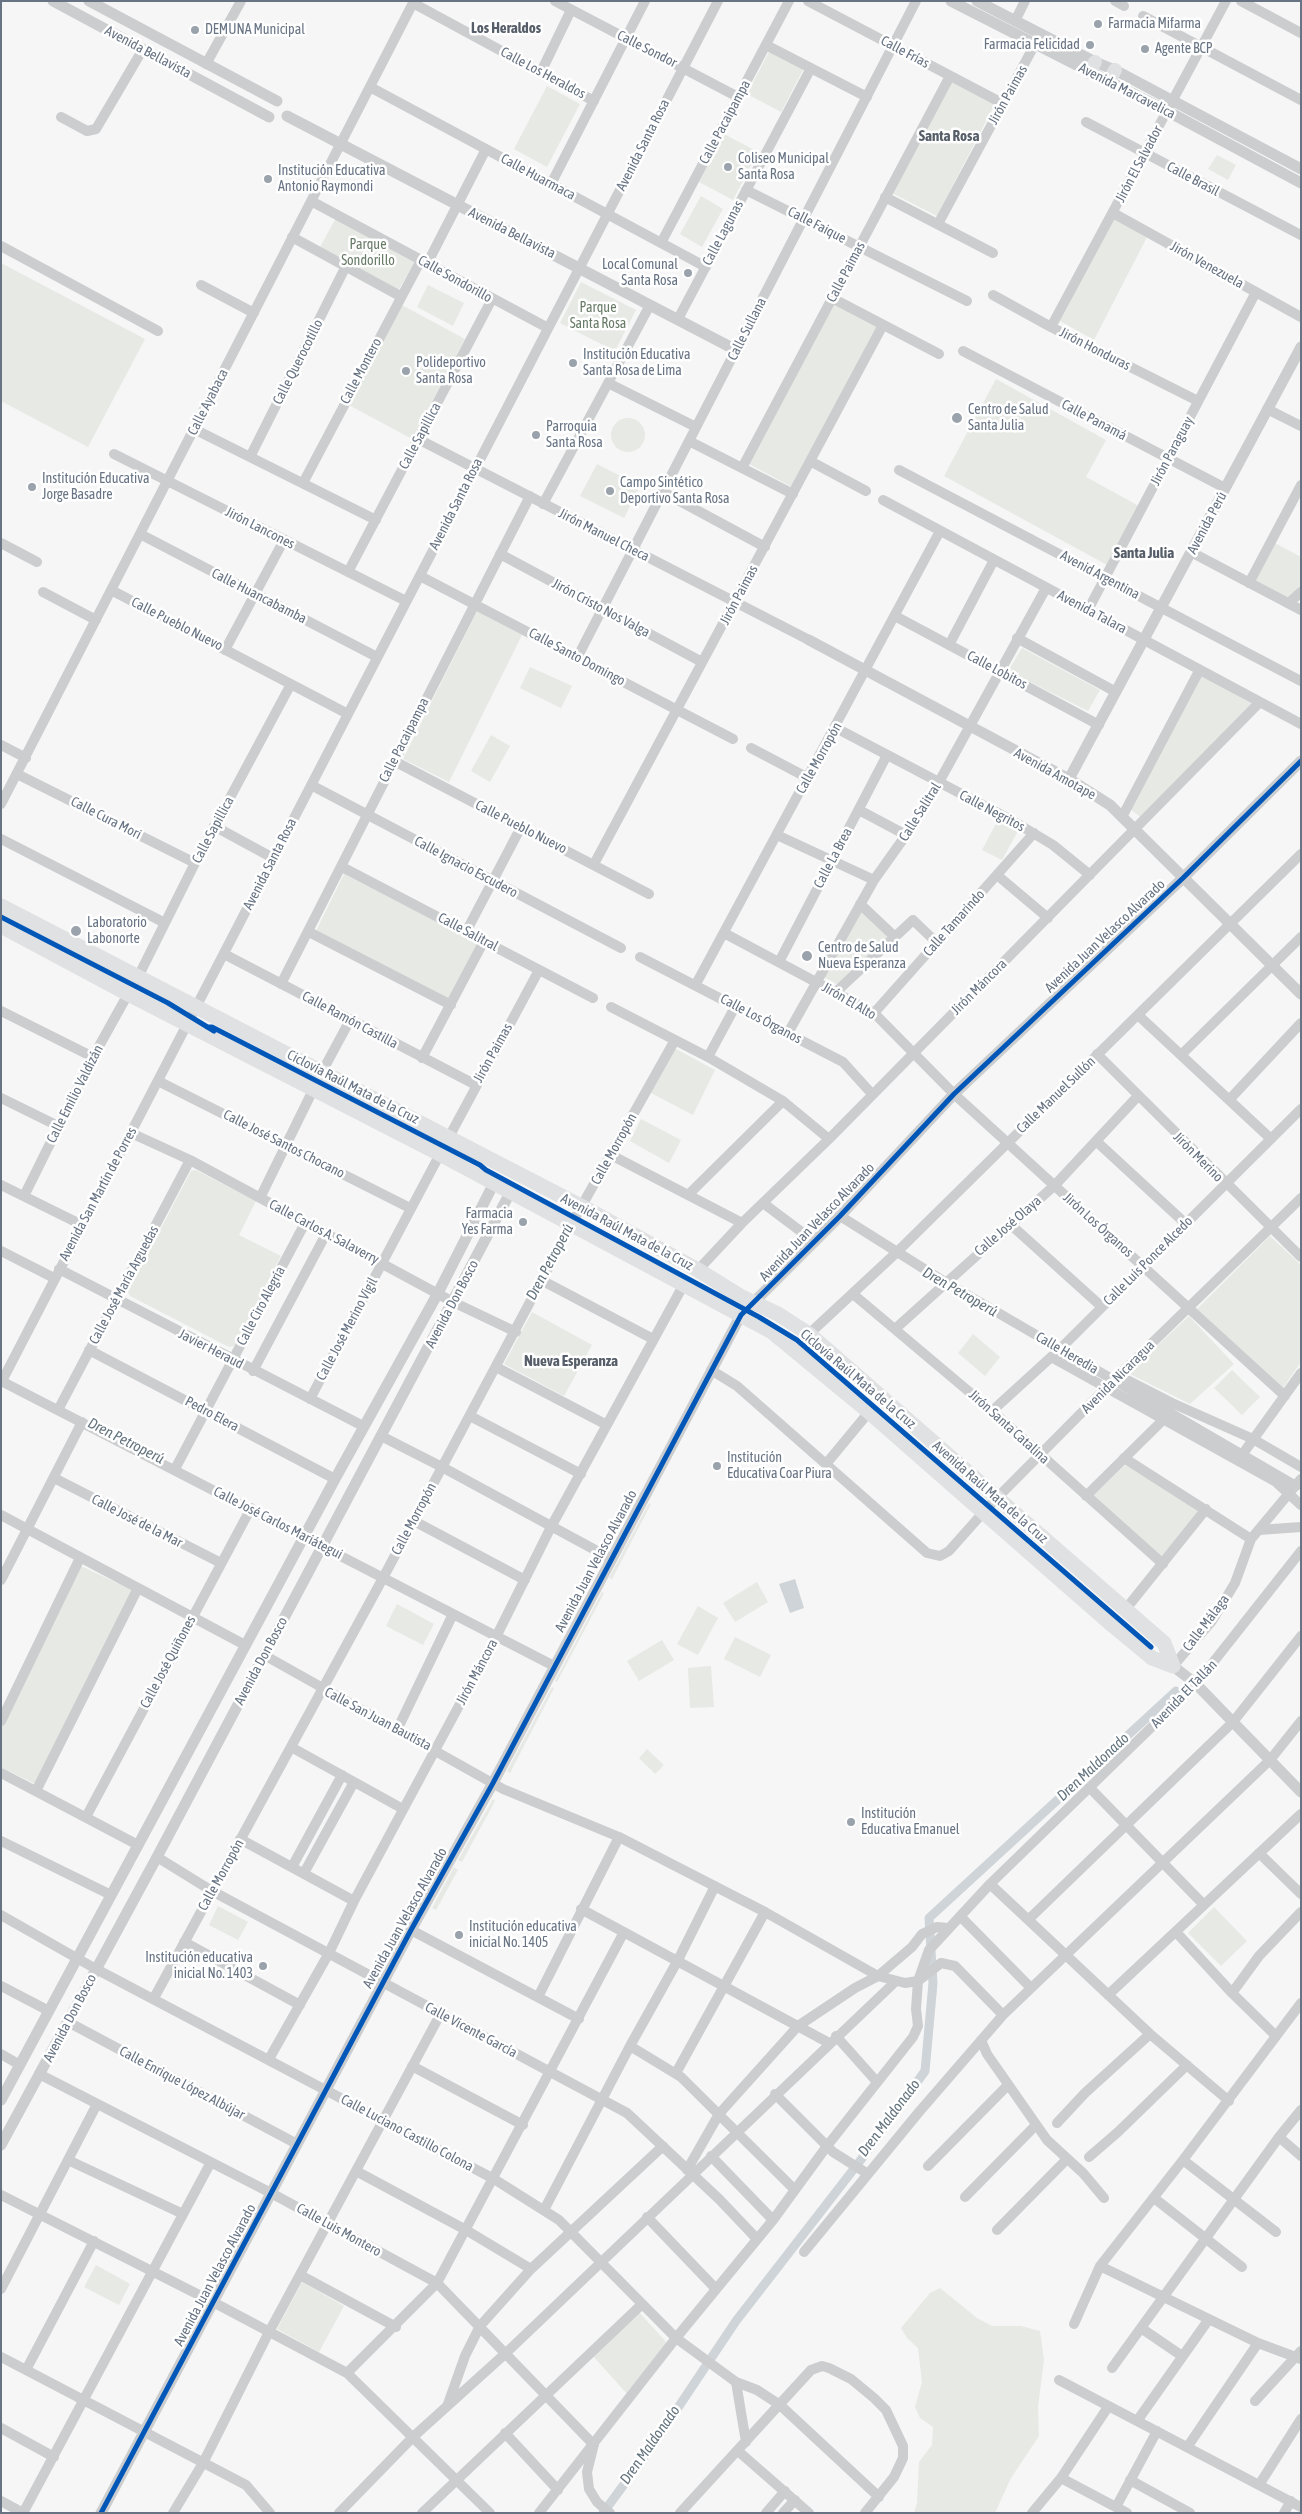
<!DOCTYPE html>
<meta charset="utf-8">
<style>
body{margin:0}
#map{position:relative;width:1302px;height:2514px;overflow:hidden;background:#f6f6f6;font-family:"Asap Condensed",sans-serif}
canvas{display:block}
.frame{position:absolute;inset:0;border:2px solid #687484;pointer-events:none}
</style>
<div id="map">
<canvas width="1302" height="2514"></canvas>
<div class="frame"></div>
</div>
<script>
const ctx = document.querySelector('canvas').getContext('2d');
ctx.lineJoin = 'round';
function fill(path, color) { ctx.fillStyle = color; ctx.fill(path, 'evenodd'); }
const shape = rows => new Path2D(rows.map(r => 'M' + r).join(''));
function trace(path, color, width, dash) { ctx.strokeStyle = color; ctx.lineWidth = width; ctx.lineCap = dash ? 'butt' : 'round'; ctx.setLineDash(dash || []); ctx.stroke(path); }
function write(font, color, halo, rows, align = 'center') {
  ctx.font = font + ' "Asap Condensed",sans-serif'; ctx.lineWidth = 5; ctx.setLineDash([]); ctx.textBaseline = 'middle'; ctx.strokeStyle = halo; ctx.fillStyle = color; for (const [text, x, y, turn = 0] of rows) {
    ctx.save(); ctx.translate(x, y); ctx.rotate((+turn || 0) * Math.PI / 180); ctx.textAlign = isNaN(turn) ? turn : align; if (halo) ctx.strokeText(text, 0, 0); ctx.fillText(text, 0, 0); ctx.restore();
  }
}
const green = shape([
 [770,50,804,68,781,112,747,94],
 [951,78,996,102,937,216,892,193],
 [547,86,580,104,547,167,514,149],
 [724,134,758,152,733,200,699,182],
 [1217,155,1236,165,1228,180,1208,169],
 [701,196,723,209,702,247,680,234],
 [337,216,416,259,398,291,320,247],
 [1114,217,1147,237,1094,340,1060,321],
 [1,263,145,339,88,447,1,401],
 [581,282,636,310,615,351,560,323],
 [428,285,464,303,453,326,417,307],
 [835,302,878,325,792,487,749,464],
 [400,304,465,339,412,439,347,404],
 [996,379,1106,440,1086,477,1139,506,1107,565,944,476],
 '611 435a17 17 0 1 1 34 0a17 17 0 1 1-34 0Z',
 [597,464,640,486,624,518,580,496],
 [1273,542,1301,557,1301,587,1289,600,1252,581],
 [477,611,522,635,449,782,403,759],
 [1022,648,1100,690,1088,711,1008,671],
 [530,667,572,686,561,708,520,688],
 [1200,674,1252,704,1143,819,1130,809],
 [491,735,510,746,490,782,471,771],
 [999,818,1019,829,1002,860,982,850],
 [344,874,478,943,448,999,316,931],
 [861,912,891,937,840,986,822,976],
 [674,1048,715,1070,693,1115,649,1092],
 [641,1119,681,1140,669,1163,630,1141],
 [196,1170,256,1201,239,1235,281,1256,234,1346,229,1347,130,1296,128,1291,191,1171],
 [1270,1236,1301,1265,1301,1362,1283,1388,1197,1309],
 [532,1312,592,1345,564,1396,504,1364],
 [1189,1316,1234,1364,1190,1404,1128,1373],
 [973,1334,1000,1357,985,1376,958,1353],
 [1232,1370,1260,1397,1242,1415,1214,1388],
 [1125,1465,1200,1509,1161,1557,1092,1497],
 [649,1503,651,1504,612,1579,609,1578],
 [81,1566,134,1591,37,1785,1,1767,1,1729],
 [757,1582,768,1602,735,1622,723,1603],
 [602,1592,604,1593,557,1682,555,1681],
 [397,1604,434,1624,423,1645,386,1626],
 [698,1606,718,1618,698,1655,677,1644],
 [735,1637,771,1655,760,1677,724,1659],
 [662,1640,674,1660,639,1681,627,1661],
 [711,1666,714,1707,690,1708,688,1668],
 [552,1687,554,1688,510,1773,507,1771],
 [647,1749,664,1765,655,1774,639,1758],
 [493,1799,495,1801,462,1862,458,1860],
 [454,1867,458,1870,436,1910,432,1908],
 [218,1906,248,1922,238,1940,209,1925],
 [1214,1907,1247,1941,1221,1966,1188,1933],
 [96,2265,130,2284,119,2305,84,2287],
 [302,2282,344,2306,319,2352,277,2329],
 [940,2288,977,2318,992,2326,1021,2326,1040,2331,1044,2360,1038,2407,1039,2436,1011,2478,995,2513,914,2513,917,2503,919,2462,932,2445,933,2427,920,2418,915,2407,922,2382,918,2348,907,2338,901,2328,930,2293],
 [639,2312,668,2344,628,2395,593,2356]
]);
const water = shape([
 [795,1579,804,1608,790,1613,779,1584]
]);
const canal = shape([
 [603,2513,653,2445,736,2321,860,2161,925,2071,933,1983,929,1918,1176,1691]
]);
const minor = shape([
 [555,1,738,97],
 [808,1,1002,103],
 [1115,1,1124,6],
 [1241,1,1301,33],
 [413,3,594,101],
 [1143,16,1301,100],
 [1015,21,1025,1],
 [766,45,867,97],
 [206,64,241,1],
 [541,72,571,10],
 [370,87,706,267],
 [61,117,87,131,96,129,143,49],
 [1086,122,1301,235],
 [551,184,645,1],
 [746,190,967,301],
 [885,197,993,253],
 [311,201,548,328],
 [1113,213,1301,317],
 [938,224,1035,44],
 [292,237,400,296],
 [661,243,789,1],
 [1,246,158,331],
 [427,264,486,149],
 [201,285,254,313],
 [993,295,1051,327,1198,401],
 [832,298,939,354],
 [678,319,811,68],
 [1051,327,1226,1],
 [963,351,1225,488],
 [608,383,696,427],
 [1267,409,1301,426],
 [194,429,376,520],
 [418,439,809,640],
 [689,441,793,494],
 [114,454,406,601],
 [250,457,346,266],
 [810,461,866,491],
 [742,468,950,76],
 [899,470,1301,681],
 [303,483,421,260],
 [663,492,765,547],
 [883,500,1301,724],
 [543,504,650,305],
 [140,534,377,657],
 [1,543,37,562],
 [1191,552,1301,610],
 [500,554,702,662],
 [348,572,492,299],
 [420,576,733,739],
 [1249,583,1301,485],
 [111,590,348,714],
 [43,592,96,620],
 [1289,603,1301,592],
 [1088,610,1256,292],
 [895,616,1099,725],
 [1017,638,1116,692],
 [949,645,994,560],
 [225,650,284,540],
 [577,658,916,1],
 [836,728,1013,821,1053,845,1090,875],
 [1,745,26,758],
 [751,748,808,778],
 [394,761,649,894],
 [17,774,195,863],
 [311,785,621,948],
 [1,804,414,1],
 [859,810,906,835],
 [1122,817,1199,671],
 [214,826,273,858],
 [777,835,874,880],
 [1,839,165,923],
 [594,864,883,325],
 [342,867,593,998],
 [997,875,1048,918],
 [860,904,895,937],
 [309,932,451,1005],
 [466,932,521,827],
 [724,933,874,1013,954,1094,1285,1396],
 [224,954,476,1085],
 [640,957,843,1062,872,1094],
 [779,962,887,755],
 [138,977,195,863,291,684],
 [281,984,530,496],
 [696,984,940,531],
 [836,992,913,920,936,942],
 [611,1007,708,1057,783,1101,829,1139],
 [1,1011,93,1057],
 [874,1013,1034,833],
 [1138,1015,1271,1139],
 [788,1033,874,880,906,835,939,782,1046,588],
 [1097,1054,1301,1257],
 [1181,1055,1301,937],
 [708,1057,736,1005],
 [422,1058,484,941],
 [322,1072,350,1020],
 [158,1081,410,1208],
 [1,1098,58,1126],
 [1229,1100,1301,1023],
 [131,1133,190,1160,453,1302,516,1332],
 [449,1137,539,970],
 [1096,1141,1186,1224],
 [611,1155,742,1223],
 [1,1185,82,1225],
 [688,1195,783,1101],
 [24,1196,93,1057,128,994],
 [260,1198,314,1088],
 [763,1203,815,1242],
 [840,1216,945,1282,1296,1486],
 [1010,1224,1102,1307],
 [1,1251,54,1278],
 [59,1269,363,1426],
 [698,1270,742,1223,829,1139,1259,703],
 [543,1281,653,1339],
 [853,1294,992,1411,1163,1564],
 [895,1329,1055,1185,1137,1097],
 [809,1334,896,1253,1301,854],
 [89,1350,335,1479],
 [1051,1357,1276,1482,1301,1505],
 [496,1367,607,1425],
 [711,1370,737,1386,927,1553,940,1556,949,1551,989,1506,1114,1380,1301,1198],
 [253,1371,326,1234],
 [1123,1378,1172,1403,1253,1439,1301,1467],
 [1,1381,554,1666],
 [2,1381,718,1],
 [310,1399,440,1154],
 [58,1410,190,1160],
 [992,1411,1060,1349,1301,1109],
 [470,1416,581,1474],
 [381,1436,442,1467,610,1558],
 [1242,1455,1301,1373],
 [1124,1458,1251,1539],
 [826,1464,869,1412],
 [175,1469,305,1223],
 [54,1478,221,1563],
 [1086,1496,1167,1416],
 [1,1515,245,1645],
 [414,1521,525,1580],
 [1259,1530,1301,1527],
 [1,1580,82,1422],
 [1125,1610,1206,1509],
 [264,1655,503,1789,619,1837,765,1912,878,1976,905,1983,918,1981,941,1963,955,1966,1003,2015],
 [1173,1666,1212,1621,1235,1583,1251,1539,1301,1479],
 [1,1721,80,1558],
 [397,1730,453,1614],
 [291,1747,403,1809],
 [1,1773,138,1845],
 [1090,1788,1204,1905],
 [36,1791,138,1588],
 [86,1817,251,1508],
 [240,1839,354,1901],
 [1,1841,111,1895],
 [1259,1853,1301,1894],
 [157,1857,212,1891,627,2113,719,2199,757,2239],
 [292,1867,342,1775],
 [304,1873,354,1782],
 [990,1884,1150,2034,1229,2101],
 [581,1909,829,2043],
 [1,1915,96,1969,494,2179,559,2220,676,2338,736,2382,757,2390,780,2405,879,2497],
 [960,1916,1031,1988],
 [1029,1919,1233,1722,1301,1636],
 [411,1930,579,2019],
 [1176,1932,1232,1993,1276,2036],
 [184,1942,300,2005],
 [1,1986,49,2011],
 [1232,1993,1259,1956,1301,1912],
 [1108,1995,1301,1814],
 [538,1997,619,1837],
 [154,1998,383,1578,571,1225,675,1040],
 [68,2022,297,2144],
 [836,2036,877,2082],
 [981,2040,987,2054,1047,2140,1083,2173,1104,2198],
 [630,2046,681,2077,794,2189],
 [1,2054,20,2065],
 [269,2059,329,1953,354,1901,497,1635,551,1527,684,1284],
 [412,2066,523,2125],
 [676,2073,765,1912],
 [39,2074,271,2193,437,2283,594,2445],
 [775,2094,833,2152,868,2174],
 [1057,2123,1085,2093,1150,2034],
 [1279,2137,1301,2156],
 [711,2156,773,2220],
 [1089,2157,1118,2132,1187,2065],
 [68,2160,183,2214],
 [1183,2160,1276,2232],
 [928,2166,1008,2085],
 [687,2170,719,2114,798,2026,855,1988,878,1976,912,1947,922,1934,937,1927,948,1928],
 [356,2171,466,2230,531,2269],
 [1,2195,213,2302,347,2373,490,2513],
 [965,2197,1036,2125],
 [1154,2198,1242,2267],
 [544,2210,630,2046,678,1960,715,1886],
 [647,2217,716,2289],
 [997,2230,1067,2159],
 [804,2252,919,2112,1003,2015,1270,1760,1301,1721],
 [1100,2266,1258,2343,1301,2359],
 [300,2275,396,2327],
 [1,2289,97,2104],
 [1074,2324,1100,2266,1183,2160,1301,2003],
 [1141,2328,1182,2356],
 [1,2357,246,2485,270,2513],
 [1112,2368,1279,2137,1301,2110],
 [26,2370,94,2241],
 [347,2373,437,2283,624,1932],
 [1059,2380,1301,2507],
 [736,2382,746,2442],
 [1255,2401,1301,2351],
 [448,2404,465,2356,480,2326,531,2269,663,2146],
 [1137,2421,1209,2319],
 [1,2428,54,2457],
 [505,2433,558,2490],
 [1188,2446,1258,2343],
 [593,2448,587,2472,589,2489,597,2502,610,2513],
 [738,2451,809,2513],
 [1061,2478,1127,2513],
 [1130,2480,1190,2513],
 [1259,2485,1301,2419],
 [1,2501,23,2513],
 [1116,2507,1157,2431],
 [23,2513,211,2162],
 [173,2513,203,2463,269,2332,441,2013],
 [339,2513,413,2437,506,2353,895,1982],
 [422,2513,642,2304],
 [539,2513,676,2338,773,2220,827,2146,913,2037,918,2026,916,2009,918,1981,929,1950,990,1884,1196,1684,1301,1551],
 [680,2513,811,2370,822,2366,829,2368,851,2379,874,2398,886,2410,903,2446,903,2458,894,2477,865,2513],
 [766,2513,785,2491],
 [783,2513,795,2500],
 [1032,2513,1061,2478,1108,2407],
 [1284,2513,1291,2501]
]);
const tertiary = shape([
 [53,1,269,117],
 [89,1,277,101],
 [951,1,1167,111,1301,183],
 [977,1,1095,62,1115,70,1301,169],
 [287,116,736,350],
 [809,640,1069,779,1110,805,1301,994],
 [1069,779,1301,347],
 [1173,1666,1196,1684,1301,1792],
 [1,2100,335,1479,438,1293,494,1183],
 [1,2145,157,1857,510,1193],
 [101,2513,411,1930,493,1783,741,1315,840,1216,954,1094,1183,878,1301,761]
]);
const secondary = shape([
 [1089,72,1095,62],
 [1109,81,1115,70]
]);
const primary = shape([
 [1,906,598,1215,698,1270,740,1296,778,1314,809,1334,1164,1643,1173,1666],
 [1,926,128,994,440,1154,772,1332,869,1412,1111,1624,1152,1658,1173,1666]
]);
const cycleway = shape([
 [1,917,168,1003,214,1031],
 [207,1027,212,1027,480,1165,486,1170,759,1317,797,1340,1151,1647],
 [101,2513,411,1930,493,1783,741,1315,840,1216,954,1094,1183,878,1301,761]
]);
const markers = [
 [1098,24,5,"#9aa2ac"],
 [195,30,5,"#9aa2ac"],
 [1090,45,5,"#9aa2ac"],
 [1145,49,5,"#9aa2ac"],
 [728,167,5,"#9aa2ac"],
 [268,179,5,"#9aa2ac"],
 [688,273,5,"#9aa2ac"],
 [573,363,5,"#9aa2ac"],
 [406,371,5,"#9aa2ac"],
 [957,418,6,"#9aa2ac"],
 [536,435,5,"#9aa2ac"],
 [32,487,5,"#9aa2ac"],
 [610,491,5,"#9aa2ac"],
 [76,931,6,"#9aa2ac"],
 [807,956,6,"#9aa2ac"],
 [523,1222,5,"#9aa2ac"],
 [717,1466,5,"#9aa2ac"],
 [851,1822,5,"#9aa2ac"],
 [459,1935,5,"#9aa2ac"],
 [263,1966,5,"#9aa2ac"]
];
const poiNames = [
 ["Farmacia Mifarma",1108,24],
 ["DEMUNA Municipal",205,30],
 ["Farmacia Felicidad",1080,45,"right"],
 ["Agente BCP",1155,49],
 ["Coliseo Municipal",738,159],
 ["Santa Rosa",738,175],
 ["Institución Educativa",278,171],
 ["Antonio Raymondi",278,187],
 ["Local Comunal",678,265,"right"],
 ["Santa Rosa",678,281,"right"],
 ["Institución Educativa",583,355],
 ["Santa Rosa de Lima",583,371],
 ["Polideportivo",416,363],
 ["Santa Rosa",416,379],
 ["Centro de Salud",968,410],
 ["Santa Julia",968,426],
 ["Parroquia",546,427],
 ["Santa Rosa",546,443],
 ["Institución Educativa",42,479],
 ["Jorge Basadre",42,495],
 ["Campo Sintético",620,483],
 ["Deportivo Santa Rosa",620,499],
 ["Laboratorio",87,923],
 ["Labonorte",87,939],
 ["Centro de Salud",818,948],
 ["Nueva Esperanza",818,964],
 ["Farmacia",513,1214,"right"],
 ["Yes Farma",513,1230,"right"],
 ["Institución",727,1458],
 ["Educativa Coar Piura",727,1474],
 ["Institución",861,1814],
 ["Educativa Emanuel",861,1830],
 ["Institución educativa",469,1927],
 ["inicial No. 1405",469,1943],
 ["Institución educativa",253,1958,"right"],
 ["inicial No. 1403",253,1974,"right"]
];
const streetNames = [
 ["Calle Sondor",647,49,27],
 ["Avenida Bellavista",148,52,28],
 ["Calle Frías",905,52,28],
 ["Calle Los Heraldos",543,73,28],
 ["Avenida Marcavelica",1127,91,27],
 ["Jirón Paimas",1008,95,-61],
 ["Calle Pacaipampa",725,122,-62],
 ["Avenida Santa Rosa",643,145,-63],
 ["Jirón El Salvador",1139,164,-62],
 ["Calle Huarmaca",538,177,28],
 ["Calle Brasil",1193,179,28],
 ["Calle Faique",817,225,27],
 ["Avenida Bellavista",512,233,27],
 ["Calle Lagunas",723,233,-62],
 ["Jirón Venezuela",1207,265,29],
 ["Calle Paimas",846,272,-62],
 ["Calle Sondorillo",455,279,29],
 ["Calle Sullana",747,329,-63],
 ["Jirón Honduras",1095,349,27],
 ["Calle Querocotillo",298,362,-63],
 ["Calle Montero",361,371,-62],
 ["Calle Ayabaca",208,402,-63],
 ["Calle Panamá",1094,420,28],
 ["Calle Sapillica",420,436,-62],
 ["Jirón Paraguay",1172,451,-62],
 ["Avenida Santa Rosa",456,504,-63],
 ["Avenida Perú",1207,523,-62],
 ["Jirón Lancones",260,528,27],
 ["Jirón Manuel Checa",604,535,27],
 ["Avenid Argentina",1100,575,28],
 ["Jirón Paimas",739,595,-62],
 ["Calle Huancabamba",259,596,27],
 ["Jirón Cristo Nos Valga",601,608,28],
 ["Avenida Talara",1092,612,28],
 ["Calle Pueblo Nuevo",177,624,27],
 ["Calle Santo Domingo",577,657,28],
 ["Calle Lobitos",997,670,28],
 ["Calle Pacaipampa",404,740,-63],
 ["Calle Morropón",819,758,-61],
 ["Avenida Amotape",1055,774,29],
 ["Calle Negritos",992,811,28],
 ["Calle Salitral",920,812,-58],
 ["Calle Cura Mori",106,818,27],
 ["Calle Pueblo Nuevo",521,827,27],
 ["Calle Sapillica",213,830,-62],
 ["Calle La Brea",833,858,-62],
 ["Avenida Santa Rosa",270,864,-63],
 ["Calle Ignacio Escudero",466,867,28],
 ["Calle Tamarindo",954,923,-48],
 ["Calle Salitral",468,932,28],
 ["Avenida Juan Velasco Alvarado",1105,936,-43],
 ["Jirón Máncora",979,987,-45],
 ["Jirón El Alto",849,1001,30],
 ["Calle Los Órganos",761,1019,28],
 ["Calle Ramón Castilla",350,1020,28],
 ["Jirón Paimas",493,1053,-61],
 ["Ciclovía Raúl Mata de la Cruz",353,1087,27],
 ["Calle Emilio Valdizán",75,1094,-63],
 ["Calle Manuel Sullón",1056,1095,-44],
 ["Calle José Santos Chocano",284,1144,27],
 ["Calle Morropón",614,1149,-61],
 ["Jirón Merino",1198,1157,45],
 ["Avenida San Martín de Porres",98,1194,-62],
 ["Avenida Juan Velasco Alvarado",817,1222,-46],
 ["Jirón Los Órganos",1098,1225,42],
 ["Calle José Olaya",1008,1226,-41],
 ["Calle Carlos A. Salaverry",324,1232,28],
 ["Avenida Raúl Mata de la Cruz",627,1232,28],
 ["Calle Luis Ponce Alcedo",1148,1261,-45],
 ["Calle José María Arguedas",124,1285,-62],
 ["Avenida Don Bosco",452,1304,-62],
 ["Calle Ciro Alegría",261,1306,-62],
 ["Calle José Merino Vigil",347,1329,-62],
 ["Javier Heraud",211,1349,27],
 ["Calle Heredia",1067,1353,30],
 ["Avenida Nicaragua",1118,1377,-45],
 ["Ciclovía Raúl Mata de la Cruz",858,1379,40],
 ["Pedro Elera",212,1414,28],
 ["Jirón Santa Catalina",1009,1427,42],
 ["Avenida Raúl Mata de la Cruz",990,1492,41],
 ["Calle Morropón",414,1519,-62],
 ["Calle José de la Mar",137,1521,27],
 ["Calle José Carlos Mariátegui",278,1523,27],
 ["Avenida Juan Velasco Alvarado",596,1561,-62],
 ["Calle Málaga",1206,1623,-53],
 ["Avenida Don Bosco",261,1661,-62],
 ["Calle José Quiñones",168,1662,-62],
 ["Jirón Máncora",477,1672,-62],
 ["Avenida El Tallán",1184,1694,-46],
 ["Calle San Juan Bautista",378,1719,28],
 ["Calle Morropón",221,1875,-61],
 ["Avenida Juan Velasco Alvarado",405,1918,-61],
 ["Avenida Don Bosco",70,2018,-62],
 ["Calle Vicente García",471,2030,28],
 ["Calle Enrique López Albújar",182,2083,28],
 ["Calle Luciano Castillo Colona",407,2133,28],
 ["Calle Luis Montero",339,2230,29],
 ["Avenida Juan Velasco Alvarado",215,2275,-62]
];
const parkNames = [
 ["Parque",368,245],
 ["Sondorillo",368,261],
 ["Parque",598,308],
 ["Santa Rosa",598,324]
];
const neighbourhoodNames = [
 ["Los Heraldos",506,28],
 ["Santa Rosa",949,136],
 ["Santa Julia",1144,553],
 ["Nueva Esperanza",571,1361]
];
const waterNames = [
 ["Dren Petroperú",550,1262,-62],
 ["Dren Petroperú",960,1292,30],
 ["Dren Petroperú",126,1441,27],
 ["Dren Maldonado",1093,1767,-43],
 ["Dren Maldonado",889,2118,-53],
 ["Dren Maldonado",650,2445,-55]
];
fill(green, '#e6e9e4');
fill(water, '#ced4d8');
trace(canal, '#ced4d8', 9);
trace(minor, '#cccdcf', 10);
trace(tertiary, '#cccdcf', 11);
trace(secondary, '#e0e1e2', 14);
trace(primary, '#e0e1e2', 15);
trace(cycleway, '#0057b8', 5);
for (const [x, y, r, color] of markers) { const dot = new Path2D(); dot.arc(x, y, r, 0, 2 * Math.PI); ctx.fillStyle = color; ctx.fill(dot); trace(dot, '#fff', 2); }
write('14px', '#687484', '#fff', poiNames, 'left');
write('14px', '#687484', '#fff', streetNames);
write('14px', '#687b67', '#fff', parkNames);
write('bold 15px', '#565e69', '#fff', neighbourhoodNames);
write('italic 15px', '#64747f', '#fff', waterNames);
</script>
